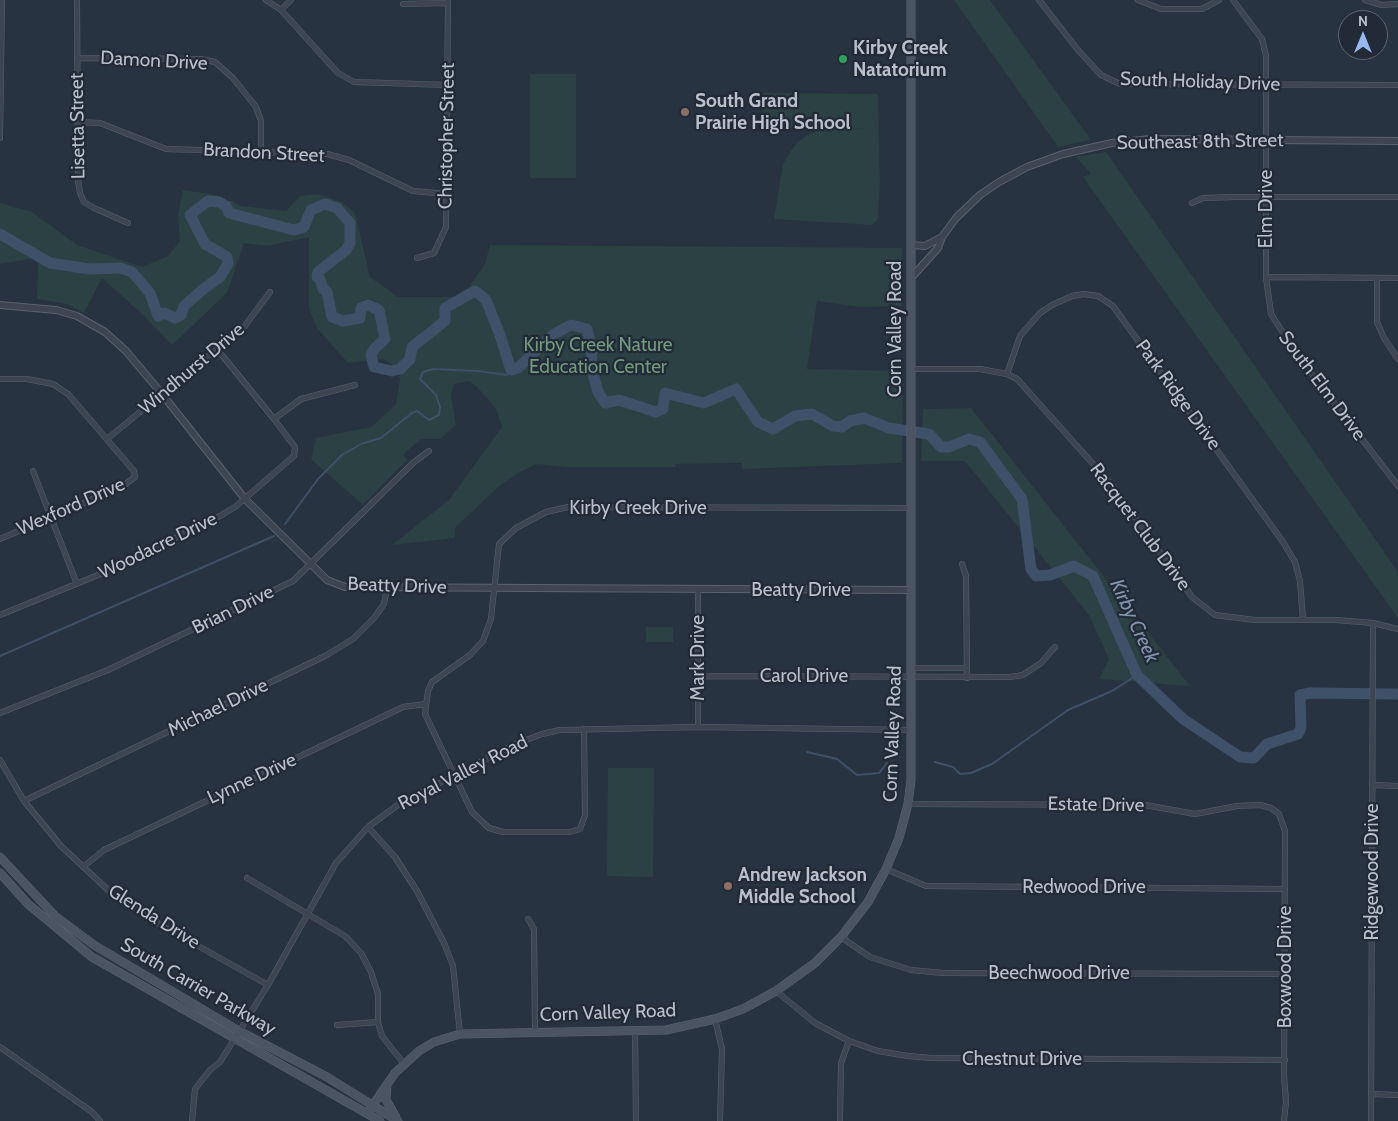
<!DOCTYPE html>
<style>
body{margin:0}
#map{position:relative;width:1398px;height:1121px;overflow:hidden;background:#283341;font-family:Cabin,sans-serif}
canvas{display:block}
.north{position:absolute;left:1338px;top:10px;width:50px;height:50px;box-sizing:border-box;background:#212a36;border:1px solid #5e6672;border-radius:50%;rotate:0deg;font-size:14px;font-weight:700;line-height:20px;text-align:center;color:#b9c0cb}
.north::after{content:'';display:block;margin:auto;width:18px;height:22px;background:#97baf2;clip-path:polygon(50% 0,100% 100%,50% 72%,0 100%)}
</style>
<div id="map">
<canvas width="1398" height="1121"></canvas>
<div class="north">N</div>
</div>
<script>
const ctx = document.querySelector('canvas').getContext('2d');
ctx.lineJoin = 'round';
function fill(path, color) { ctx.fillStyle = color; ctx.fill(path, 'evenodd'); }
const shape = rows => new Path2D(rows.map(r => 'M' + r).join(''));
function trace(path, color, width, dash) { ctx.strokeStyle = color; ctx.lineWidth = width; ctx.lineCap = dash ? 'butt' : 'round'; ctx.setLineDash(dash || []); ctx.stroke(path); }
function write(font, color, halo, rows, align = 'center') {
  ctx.font = font + ' Cabin,sans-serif'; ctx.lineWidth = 4.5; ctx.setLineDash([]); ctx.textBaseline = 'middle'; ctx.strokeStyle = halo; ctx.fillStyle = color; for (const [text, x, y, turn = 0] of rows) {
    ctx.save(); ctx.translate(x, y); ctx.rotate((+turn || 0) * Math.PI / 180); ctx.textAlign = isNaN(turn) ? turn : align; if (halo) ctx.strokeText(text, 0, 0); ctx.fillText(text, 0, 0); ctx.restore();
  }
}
const green = shape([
 [954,0,990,0,1091,140,1058,147],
 [530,74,576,74,576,178,530,178],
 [763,93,878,94,880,182,878,219,872,225,774,219,783,164,794,146,802,139,818,129,872,128,762,128],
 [1106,152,1398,572,1398,618,1083,177,1091,174,1076,157],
 [183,190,217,195,223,201,232,201,241,206,286,211,300,196,318,194,342,202,355,213,370,277,398,297,454,297,468,288,485,264,490,245,902,248,902,306,861,307,817,301,807,369,903,371,902,463,742,469,742,463,675,464,676,467,565,467,537,464,516,474,497,488,455,528,455,538,392,545,449,500,502,427,496,409,477,387,469,381,454,384,451,395,456,425,440,439,421,439,408,450,403,455,407,460,363,505,311,459,316,438,371,427,396,405,400,379,396,368,384,359,348,363,317,328,309,309,309,237,268,246,244,243,227,293,172,345,141,313,102,278,84,313,67,304,37,299,38,264,34,258,0,264,0,203,32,212,77,245,142,267,168,256,180,241,178,215],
 [971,408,1016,465,1190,686,1099,679,1109,659,1089,615,965,461,921,461,923,409],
 [646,627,673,627,673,642,646,642],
 [608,768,654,768,653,877,607,876]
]);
const stream = shape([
 [285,524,318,479,342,455,361,444,381,438,412,413,417,411,429,420,439,415,440,407,436,395,420,379,423,372,433,369,478,371,507,375,511,370],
 [0,656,274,536],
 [807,752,837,759,857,775,879,773,887,763],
 [935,762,953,767,960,774,971,773,992,764,1068,710,1112,691,1137,675]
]);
const river = shape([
 [0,234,50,263,89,269,120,268,132,272,150,293,158,316,164,313,175,318,181,315,184,306,202,290,220,277,228,264,227,257,205,244,190,215,208,201,219,202,226,206,229,213,294,230,304,227,311,210,325,204,337,208,350,223,350,243,346,250,318,272,317,277,320,279,323,289,327,292,332,317,343,321,360,318,361,308,368,305,379,310,385,339,375,348,371,355,374,367,392,371,400,369,410,359,412,347,445,321,445,308,475,291,486,300,500,335,511,370,518,368,554,334,571,325,587,329,592,350,591,366,598,392,605,403,619,400,656,412,663,409,665,393,704,403,736,389,758,422,773,429,795,416,812,414,833,426,842,427,850,421,864,418,889,428,929,434,941,447,949,447,969,439,980,442,1022,499,1031,569,1036,576,1050,575,1074,566,1093,576,1137,675,1183,719,1240,757,1254,758,1267,744,1298,734,1301,728,1300,695,1310,693,1398,694]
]);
const minor = shape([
 [77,0,78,180,80,193,84,202,94,208,128,223],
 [266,0,281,10,338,73,354,82,448,85],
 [1039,0,1078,50,1101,75,1120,84,1398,85],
 [1138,0,1161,9,1202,9,1219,0],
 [1233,0,1262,39,1266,56,1266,277,1271,314,1298,356,1398,486],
 [1365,0,1382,5,1398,4],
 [403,4,448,3],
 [281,10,291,0],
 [77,58,201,59,215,62,233,78,256,107,261,121,261,152],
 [77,122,100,123,166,149,327,154,349,160,413,191,447,194],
 [0,138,2,0],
 [1192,203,1203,198,1234,197,1398,197],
 [417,258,434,253,446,227,448,0],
 [1266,277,1398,278],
 [1377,278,1377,322,1384,338,1398,359],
 [911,369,980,369,1007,374,1017,379,1112,485,1192,597,1215,615,1255,620,1336,620,1373,623,1398,629],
 [1007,374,1020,336,1040,313,1052,305,1072,296,1084,294,1098,296,1113,306,1283,542,1295,562,1300,581,1303,620],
 [0,379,27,379,53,384,68,394,134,471,135,477,123,486,0,539],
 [274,419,301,399,355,385],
 [107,439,244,327,270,292],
 [33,471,77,584],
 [962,564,966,576,967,678],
 [698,589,698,727],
 [0,615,108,571,220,516,235,507,294,456,295,447,274,419,217,349],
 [911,668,967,668],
 [698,676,1010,677,1023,675,1041,663,1055,647],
 [0,713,108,670,293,581,413,463,429,451],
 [584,729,585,815,580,829,570,832,503,832,489,828,472,812,425,714,428,691,432,682,470,655,483,641,491,619,499,544,516,528,546,512,568,507,911,508],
 [0,760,24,801,61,846,108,890,159,924,268,985],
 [1372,785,1398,786],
 [24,801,325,656,353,639,374,618,384,604,387,588],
 [908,804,1145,805,1195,814,1237,806,1260,805,1271,808,1279,814,1285,831,1284,1076,1286,1102,1284,1121],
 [368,827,395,857,417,891,445,945,453,966,460,1034],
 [83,867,104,850,403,707,426,704],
 [886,869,926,886,1285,889],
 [247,878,345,936,361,953,371,972,378,994,378,1022,382,1036,404,1064],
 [528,919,534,929,535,1032],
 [841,937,870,957,911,970,943,973,1285,974],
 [776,991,815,1023,849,1041,878,1051,908,1056,931,1058,1285,1060],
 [715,1019,722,1049,720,1121],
 [337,1025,378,1022],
 [635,1032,636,1121],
 [0,1047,92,1112,100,1121],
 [1371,1094,1398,1095],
 [192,1121,195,1089,210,1070,220,1062,268,985,336,863,368,827,399,804,513,745,542,734,560,730,698,727,911,730],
 [840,1121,841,1063,849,1041],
 [1371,1121,1373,623]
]);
const tertiary = shape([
 [911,245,925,246,942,237],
 [911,278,938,248,942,237,956,218,980,195,999,182,1027,167,1063,154,1112,143,1151,139,1398,141],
 [0,305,56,310,77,316,105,332,126,351,162,394,245,499,327,580,345,587,911,590]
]);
const secondary = shape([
 [0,857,55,916,94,945,239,1031,327,1077,398,1121],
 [0,873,28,904,92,957,380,1121],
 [387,1084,386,1100,396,1117],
 [368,1112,395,1073,419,1051,434,1042,460,1034,666,1030,715,1019,743,1009,776,991,815,963,841,937,868,902,886,869,899,838,908,804,911,780,911,0]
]);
const markers = [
 [843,59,5,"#2e9e5b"],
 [685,112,5,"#8d6e63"],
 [728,886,5,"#8d6e63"]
];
const poiNames = [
 ["Kirby Creek",853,48],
 ["Natatorium",853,70],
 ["South Grand",695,101],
 ["Prairie High School",695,123],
 ["Andrew Jackson",738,875],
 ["Middle School",738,897]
];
const streetNames = [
 ["Damon Drive",154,61,3],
 ["South Holiday Drive",1200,82,2],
 ["Lisetta Street",78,126,-91],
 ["Christopher Street",447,136,-89],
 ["Southeast 8th Street",1200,142,-1],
 ["Brandon Street",264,153,3],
 ["Elm Drive",1266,209,-90],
 ["Corn Valley Road",895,329,-90],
 ["Windhurst Drive",192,369,-40],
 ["South Elm Drive",1322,386,53],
 ["Park Ridge Drive",1178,395,54],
 ["Wexford Drive",71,507,-24],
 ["Kirby Creek Drive",638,508],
 ["Racquet Club Drive",1140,527,53],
 ["Woodacre Drive",158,546,-26],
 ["Beatty Drive",397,586,2],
 ["Beatty Drive",801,590],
 ["Brian Drive",233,610,-26],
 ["Mark Drive",698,658,-90],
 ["Carol Drive",804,676],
 ["Michael Drive",218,708,-26],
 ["Corn Valley Road",893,734,-88],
 ["Royal Valley Road",463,773,-27],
 ["Lynne Drive",252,779,-25],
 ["Estate Drive",1096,805,1],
 ["Ridgewood Drive",1372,872,-90],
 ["Redwood Drive",1084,887],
 ["Glenda Drive",154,917,32],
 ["Boxwood Drive",1285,967,-90],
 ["Beechwood Drive",1059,973],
 ["South Carrier Parkway",198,987,30],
 ["Corn Valley Road",608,1013,-2],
 ["Chestnut Drive",1022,1059]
];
const parkNames = [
 ["Kirby Creek Nature",598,345],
 ["Education Center",598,367]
];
const waterNames = [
 ["Kirby Creek",1134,621,65]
];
fill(green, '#2b4143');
trace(stream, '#3f5069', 2);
trace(river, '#3f5069', 11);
trace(minor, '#5a636e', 6);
trace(tertiary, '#5a636e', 8);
trace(secondary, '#5a636e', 9);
trace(minor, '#3c4551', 5);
trace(tertiary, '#3c4551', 6);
trace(secondary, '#4b5463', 8);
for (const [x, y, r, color] of markers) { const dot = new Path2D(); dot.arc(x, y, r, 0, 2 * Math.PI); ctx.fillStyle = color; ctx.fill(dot); trace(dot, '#212a36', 2); }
write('bold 19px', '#b9c0cb', '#212a36', poiNames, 'left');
write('19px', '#b9c0cb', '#212a36', streetNames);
write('19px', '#729a7b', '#212a36', parkNames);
write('italic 20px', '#8396b0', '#212a36', waterNames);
</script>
